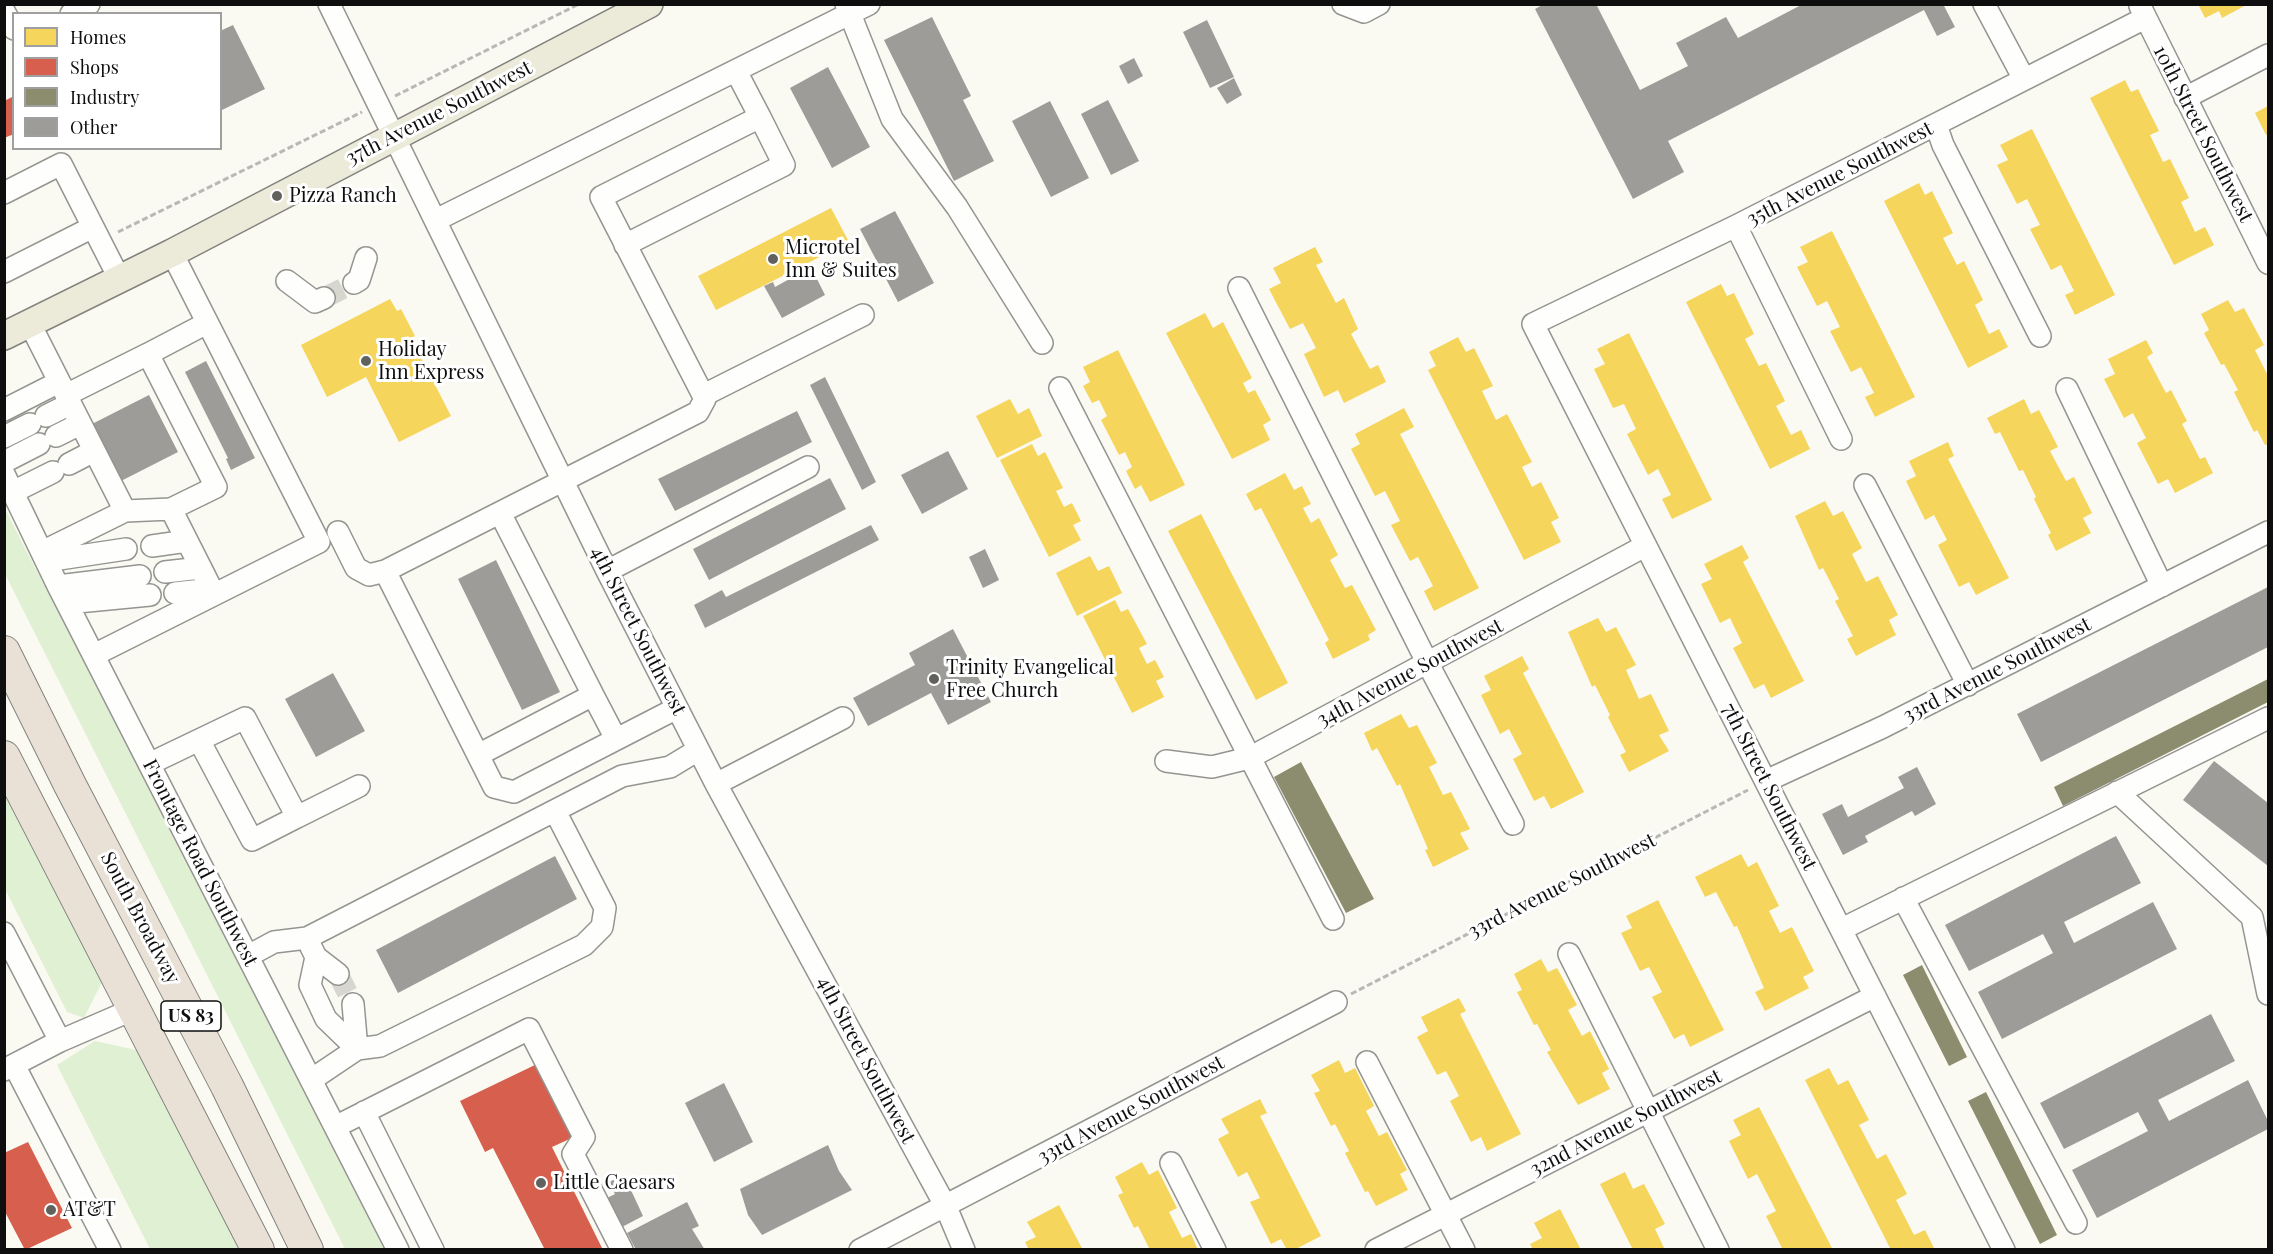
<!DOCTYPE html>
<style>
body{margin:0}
#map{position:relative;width:2273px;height:1254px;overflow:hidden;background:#fafaf2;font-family:"Playfair Display",serif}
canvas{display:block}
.frame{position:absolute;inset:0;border:6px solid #0e0e0e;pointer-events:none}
.legend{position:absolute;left:12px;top:12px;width:210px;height:138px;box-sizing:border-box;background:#fff;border:2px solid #9f9f9f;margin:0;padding:8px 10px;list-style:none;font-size:18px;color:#0e0e0e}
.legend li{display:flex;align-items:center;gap:12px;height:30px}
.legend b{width:30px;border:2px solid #9f9f9f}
</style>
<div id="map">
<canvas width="2273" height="1254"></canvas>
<div class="frame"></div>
<ul class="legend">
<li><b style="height:16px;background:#f6d55c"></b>Homes</li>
<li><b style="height:16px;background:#d6604d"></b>Shops</li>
<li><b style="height:16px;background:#8c8c6e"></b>Industry</li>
<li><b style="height:16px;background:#9e9c98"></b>Other</li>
</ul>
</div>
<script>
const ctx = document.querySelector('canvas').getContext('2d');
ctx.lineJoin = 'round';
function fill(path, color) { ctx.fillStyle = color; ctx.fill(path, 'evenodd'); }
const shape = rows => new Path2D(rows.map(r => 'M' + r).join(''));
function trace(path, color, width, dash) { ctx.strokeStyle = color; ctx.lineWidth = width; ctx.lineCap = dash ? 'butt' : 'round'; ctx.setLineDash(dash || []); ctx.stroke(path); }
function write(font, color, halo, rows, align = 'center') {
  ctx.font = font + ' "Playfair Display",serif'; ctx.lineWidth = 6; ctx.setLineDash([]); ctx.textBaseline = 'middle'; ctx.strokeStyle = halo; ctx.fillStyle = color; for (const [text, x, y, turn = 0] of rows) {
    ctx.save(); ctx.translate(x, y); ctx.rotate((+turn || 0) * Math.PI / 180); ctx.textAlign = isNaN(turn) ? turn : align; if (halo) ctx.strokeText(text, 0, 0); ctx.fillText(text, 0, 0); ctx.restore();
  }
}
const green = shape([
 [4,509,5,509,384,1249,345,1249,5,574],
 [4,791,102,982,84,1018,67,1012,5,889],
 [95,1041,141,1051,241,1249,150,1249,57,1065]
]);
const homes = shape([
 [2198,4,2248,4,2222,18,2219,11,2205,18],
 [2125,80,2131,92,2138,89,2159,131,2150,135,2163,162,2170,159,2189,198,2181,202,2195,232,2205,227,2214,245,2174,265,2090,98],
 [2268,106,2268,134,2266,135,2255,113],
 [2032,129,2115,295,2075,315,2065,295,2074,291,2061,265,2051,270,2030,229,2040,225,2027,199,2017,204,1997,165,2008,160,2000,145],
 [1919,183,1925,195,1932,191,1953,233,1943,238,1957,265,1964,261,1983,300,1975,305,1989,334,1999,329,2008,347,1968,368,1884,201],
 [831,208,849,242,716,310,698,276],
 [1832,231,1915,397,1875,417,1865,397,1874,393,1861,367,1851,372,1830,331,1840,327,1827,301,1817,306,1797,267,1808,262,1800,247],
 [1315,247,1323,262,1316,265,1336,303,1344,298,1358,329,1351,334,1370,369,1378,365,1386,382,1344,403,1338,390,1324,397,1304,354,1316,348,1303,323,1290,329,1269,289,1281,283,1273,268],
 [1721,284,1727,296,1734,293,1754,334,1745,339,1759,366,1766,363,1785,401,1776,406,1791,435,1801,430,1810,449,1770,469,1686,302],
 [390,299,397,311,401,309,415,336,411,338,451,416,399,442,366,377,327,397,301,345],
 [2228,300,2235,312,2244,308,2264,345,2255,350,2268,376,2268,444,2265,445,2257,430,2254,432,2234,392,2238,390,2224,364,2221,365,2204,333,2209,330,2201,314],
 [1205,313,1213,328,1223,322,1252,378,1243,383,1248,393,1255,390,1271,420,1263,425,1270,440,1232,459,1166,333],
 [1629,333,1712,500,1672,519,1662,499,1671,495,1658,469,1648,475,1627,434,1636,429,1624,404,1613,408,1594,369,1605,364,1597,349],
 [1458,337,1466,352,1474,348,1493,386,1482,391,1496,420,1507,414,1532,462,1522,467,1532,487,1541,482,1559,518,1551,522,1561,542,1524,560,1428,370,1436,366,1429,352],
 [2146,340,2153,353,2147,357,2166,393,2171,390,2187,421,2182,424,2200,459,2205,457,2213,473,2175,493,2168,479,2158,484,2137,443,2146,438,2133,413,2124,418,2104,379,2115,374,2108,359],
 [1118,350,1185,485,1150,502,1141,485,1135,489,1126,471,1132,467,1125,452,1119,455,1101,420,1107,416,1099,400,1092,403,1083,386,1090,382,1083,367],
 [1010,399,1018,414,1029,408,1042,436,997,458,976,416],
 [2024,399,2031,414,2039,410,2058,447,2050,451,2066,481,2074,477,2092,513,2083,518,2091,533,2056,551,2048,535,2051,533,2034,499,2036,497,2023,470,2019,471,2000,432,1995,434,1987,418],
 [1404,408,1414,427,1400,434,1479,588,1434,611,1424,591,1433,586,1418,557,1410,561,1391,525,1400,521,1385,491,1375,496,1351,449,1360,444,1355,434],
 [1948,442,1954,456,1948,459,2009,578,1976,595,1969,582,1959,587,1938,545,1947,540,1934,515,1925,520,1906,481,1916,476,1909,461],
 [1032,444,1038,456,1045,452,1063,488,1056,491,1064,507,1072,503,1081,521,1073,525,1081,540,1049,557,1000,460],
 [1285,473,1294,490,1302,486,1311,504,1303,508,1311,523,1319,518,1338,555,1330,560,1345,588,1352,585,1376,630,1368,635,1370,640,1333,659,1325,643,1329,640,1261,508,1255,511,1246,494],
 [1825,501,1833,516,1843,511,1862,548,1852,554,1866,582,1878,576,1898,615,1889,620,1896,635,1856,656,1847,639,1853,636,1835,601,1839,599,1823,568,1819,570,1795,516],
 [1201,514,1288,683,1256,700,1168,531],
 [1742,545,1749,558,1743,562,1804,681,1771,698,1764,684,1754,689,1733,648,1742,643,1730,618,1720,623,1701,584,1712,579,1704,564],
 [1090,556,1098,571,1109,566,1122,593,1077,616,1056,573],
 [1115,600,1121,612,1128,609,1147,644,1139,648,1147,664,1155,660,1164,677,1156,681,1164,697,1132,713,1083,616],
 [1598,618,1606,632,1616,627,1636,665,1626,670,1639,699,1651,694,1669,731,1659,735,1669,751,1629,772,1620,755,1626,752,1608,717,1610,715,1595,685,1592,687,1568,632],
 [1522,656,1529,669,1523,673,1584,792,1551,809,1544,796,1534,801,1513,759,1522,754,1509,729,1500,734,1481,695,1491,690,1484,676],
 [1401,714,1409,728,1417,725,1437,763,1429,767,1443,795,1451,792,1470,829,1460,833,1469,849,1433,867,1425,850,1428,849,1400,784,1397,786,1377,748,1372,751,1364,733],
 [1741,854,1748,867,1757,862,1779,906,1769,911,1780,933,1792,927,1814,971,1803,977,1809,988,1765,1011,1755,992,1764,988,1737,926,1734,927,1716,892,1705,897,1695,877],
 [1658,900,1724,1030,1690,1047,1684,1034,1674,1039,1652,997,1662,992,1649,967,1640,971,1621,933,1632,928,1626,916],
 [1541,959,1548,972,1557,968,1577,1005,1568,1010,1582,1036,1590,1031,1609,1069,1602,1073,1610,1089,1578,1105,1547,1052,1551,1050,1537,1024,1534,1025,1517,992,1522,990,1514,974],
 [1459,998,1466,1011,1460,1014,1521,1134,1487,1151,1481,1137,1471,1142,1450,1101,1459,1096,1446,1071,1437,1075,1417,1037,1428,1031,1421,1017],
 [1339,1060,1345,1073,1355,1068,1374,1106,1366,1111,1379,1136,1387,1132,1407,1170,1400,1174,1408,1190,1376,1206,1368,1191,1365,1192,1345,1153,1349,1151,1335,1124,1331,1126,1314,1093,1320,1091,1311,1075],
 [1829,1068,1838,1085,1848,1080,1869,1120,1859,1125,1877,1159,1886,1154,1907,1194,1896,1200,1914,1235,1925,1230,1935,1250,1891,1250,1805,1080],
 [1260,1099,1267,1113,1260,1116,1321,1236,1294,1250,1287,1250,1281,1239,1271,1244,1250,1202,1260,1198,1247,1172,1238,1177,1218,1139,1229,1133,1221,1119],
 [1759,1107,1833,1250,1783,1250,1766,1216,1776,1211,1757,1174,1748,1179,1729,1141,1741,1135,1733,1120],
 [1142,1162,1149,1175,1158,1170,1177,1208,1169,1212,1182,1238,1191,1234,1198,1250,1150,1250,1138,1226,1134,1228,1118,1195,1123,1193,1115,1177],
 [1625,1172,1633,1189,1644,1184,1665,1224,1655,1229,1665,1250,1633,1250,1600,1184],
 [1059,1205,1083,1250,1029,1250,1025,1242,1036,1237,1027,1222],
 [1560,1209,1581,1250,1533,1250,1530,1244,1542,1238,1534,1223]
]);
const shops = shape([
 [14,96,14,134,4,138,4,101],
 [537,1064,574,1137,552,1147,603,1250,545,1250,493,1148,485,1152,460,1101],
 [28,1142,72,1228,25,1250,4,1210,4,1153]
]);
const industry = shape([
 [2268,679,2268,702,2063,806,2054,787],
 [1301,762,1374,899,1346,913,1274,777],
 [1922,965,1967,1057,1949,1066,1903,975],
 [1986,1092,2057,1235,2040,1244,1968,1101]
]);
const building = shape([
 [1544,4,1596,4,1640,90,1688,66,1676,43,1726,17,1738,38,1803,4,1943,4,1955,27,1937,36,1924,10,1668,141,1684,172,1633,199,1535,9],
 [932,17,971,96,963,100,994,161,954,181,884,40],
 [1207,20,1234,77,1210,88,1183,32],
 [233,25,265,89,220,111,220,31],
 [1134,58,1143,76,1128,84,1119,66],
 [828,67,870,147,832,168,790,88],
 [1234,78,1242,95,1227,104,1217,88],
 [1108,100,1139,161,1111,175,1081,114],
 [1050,101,1089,178,1051,197,1012,121],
 [895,211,934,283,898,302,860,229],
 [811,267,825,295,782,318,764,286,773,282,775,287],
 [206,361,255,458,231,470,226,459,228,458,185,372],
 [825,377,876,482,862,490,810,385],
 [149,395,178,452,121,481,92,424],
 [797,411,812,442,675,511,658,479],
 [948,451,968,489,922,514,901,475],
 [830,478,846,509,709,580,693,549],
 [871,525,879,540,705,628,694,605,722,590,726,597],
 [985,549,999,580,983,588,969,557],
 [496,560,560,692,522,710,458,579],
 [2268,587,2268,647,2041,762,2017,714],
 [953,629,991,702,948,725,931,693,868,726,853,698,915,665,909,653],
 [333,673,365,731,316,757,285,699],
 [2214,761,2268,803,2268,866,2183,800],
 [1917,767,1936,804,1915,816,1912,811,1865,836,1868,842,1843,855,1822,814,1842,804,1848,817,1904,788,1898,777],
 [2116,836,2141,883,2064,922,2074,943,2153,902,2177,949,2002,1039,1978,992,2053,953,2043,934,1969,971,1945,925],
 [555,856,577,899,398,993,376,950],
 [2211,1014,2235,1061,2158,1100,2169,1121,2248,1080,2268,1121,2268,1129,2097,1218,2072,1170,2148,1131,2138,1112,2064,1149,2040,1103],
 [724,1083,753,1142,714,1162,685,1103],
 [828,1145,839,1171,852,1190,762,1235,748,1215,740,1189],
 [624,1175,643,1216,622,1227,607,1198,615,1194,609,1182],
 [687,1202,699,1226,692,1229,705,1250,636,1250,627,1233]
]);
const minorTunnel = shape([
 [324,298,354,283],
 [338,974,353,1004]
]);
const path = shape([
 [395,96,579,4],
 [118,232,362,112],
 [1351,994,1748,790]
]);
const minor = shape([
 [329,4,607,571,716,784,946,1207,964,1250],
 [846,4,892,119,957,207,1042,343],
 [1343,4,1364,12,1379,4],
 [1984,4,2024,79],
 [2140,6,2268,263],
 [4,11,14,29],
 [71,14,89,4],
 [2185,98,2268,55],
 [1936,125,1943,145,2040,336],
 [4,193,61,164,119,278],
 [436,220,869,4],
 [1736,226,1841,439],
 [625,245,784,165,760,117],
 [4,272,93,227],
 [287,281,315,302,324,298],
 [354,283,359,280,366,258],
 [1239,288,1428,664,1513,824],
 [29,322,125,511],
 [148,354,207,323],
 [1060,388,1333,919],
 [2067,389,2162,586],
 [66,395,148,354,216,487,171,509],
 [704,395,863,315],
 [4,410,59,382],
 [46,416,70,404],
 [56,436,80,424],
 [4,437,30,424],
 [4,462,39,444],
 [69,464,94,451],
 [4,474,58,586,398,1250],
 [1865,485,1968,685],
 [13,492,53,472],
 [338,532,356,568,369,575,385,571,698,412,705,399,601,197,760,117,736,71],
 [152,546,187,541],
 [42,552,125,511,171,509,214,594],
 [46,561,126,549],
 [385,571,494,787,514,792,677,708],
 [607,571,808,467],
 [165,572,201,568],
 [58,586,140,576],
 [175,593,212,589],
 [67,603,150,595],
 [94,655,319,542,172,253],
 [593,695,616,739],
 [478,755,593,695,500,513],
 [1166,761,1212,767,1249,758,1645,546],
 [149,764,245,718,297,817,252,840,199,740],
 [1766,781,1883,727,2268,532],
 [716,784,843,718],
 [2117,792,2252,917,2268,994],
 [297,817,359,786],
 [1903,898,2076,1223],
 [1842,929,2268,718],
 [4,933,60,1041],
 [311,947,316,957,338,974],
 [1569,954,1718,1250],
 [248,956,274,942,307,938,622,776,670,767,698,750],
 [316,957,310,985,326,1019,357,1049],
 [353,1004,357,1049],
 [1367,1062,1464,1250],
 [14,1065,110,1250],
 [4,1070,60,1041,134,1009],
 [311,1080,357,1049,380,1046,584,945,602,927,605,908,555,811],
 [364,1112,433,1250],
 [335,1127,529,1029,584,1137,573,1154,622,1250],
 [1171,1163,1215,1250],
 [860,1250,1336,1002],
 [1376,1250,1875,996],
 [2004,1250,1533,324,1736,226,2145,18]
]);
const major = shape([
 [4,336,172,253,649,4]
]);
const highway = shape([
 [4,652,70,785,227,1086,307,1250],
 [4,757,258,1250]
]);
const markers = [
 [277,196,6,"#61615e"],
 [773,259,6,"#61615e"],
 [366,361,6,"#61615e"],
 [934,679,6,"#61615e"],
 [541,1183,6,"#61615e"],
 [51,1210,6,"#61615e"]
];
const shields = [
 [191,1016,60]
];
const shieldNames = [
 ["US 83",191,1016]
];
const streetNames = [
 ["37th Avenue Southwest",439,113,-27],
 ["10th Street Southwest",2203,134,63],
 ["35th Avenue Southwest",1840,174,-27],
 ["4th Street Southwest",638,631,63],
 ["33rd Avenue Southwest",1997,670,-27],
 ["34th Avenue Southwest",1410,673,-28],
 ["7th Street Southwest",1769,787,63],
 ["Frontage Road Southwest",200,863,63],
 ["33rd Avenue Southwest",1562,886,-27],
 ["South Broadway",140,918,62],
 ["4th Street Southwest",866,1060,62],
 ["33rd Avenue Southwest",1131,1110,-28],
 ["32nd Avenue Southwest",1626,1123,-27]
];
const poiNames = [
 ["Pizza Ranch",289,196],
 ["Microtel",785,248],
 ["Inn & Suites",785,271],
 ["Holiday",378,350],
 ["Inn Express",378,373],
 ["Trinity Evangelical",946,668],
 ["Free Church",946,691],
 ["Little Caesars",553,1183],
 ["AT&T",63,1210]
];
fill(green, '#e0f0d3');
fill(homes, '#f6d55c');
fill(shops, '#d6604d');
fill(industry, '#8c8c6e');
fill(building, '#9e9c98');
trace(minorTunnel, '#d7d7d0', 21, [21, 10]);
trace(minor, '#949491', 24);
trace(major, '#82827e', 30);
trace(highway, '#82827e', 34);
trace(path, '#b8b8b6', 3, [6, 3]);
trace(minor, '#fefefd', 21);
trace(major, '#ecead9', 27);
trace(highway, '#e9e1d6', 32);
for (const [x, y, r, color] of markers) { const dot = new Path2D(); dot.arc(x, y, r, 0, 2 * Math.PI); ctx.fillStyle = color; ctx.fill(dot); trace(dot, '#fff', 2); }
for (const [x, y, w] of shields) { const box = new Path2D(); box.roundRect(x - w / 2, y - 15, w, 30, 4.5); ctx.fillStyle = '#fff'; ctx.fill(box); trace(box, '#0e0e0e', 1.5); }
write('bold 18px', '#0e0e0e', null, shieldNames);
write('20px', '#0e0e0e', '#fff', streetNames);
write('20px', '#0e0e0e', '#fff', poiNames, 'left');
</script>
